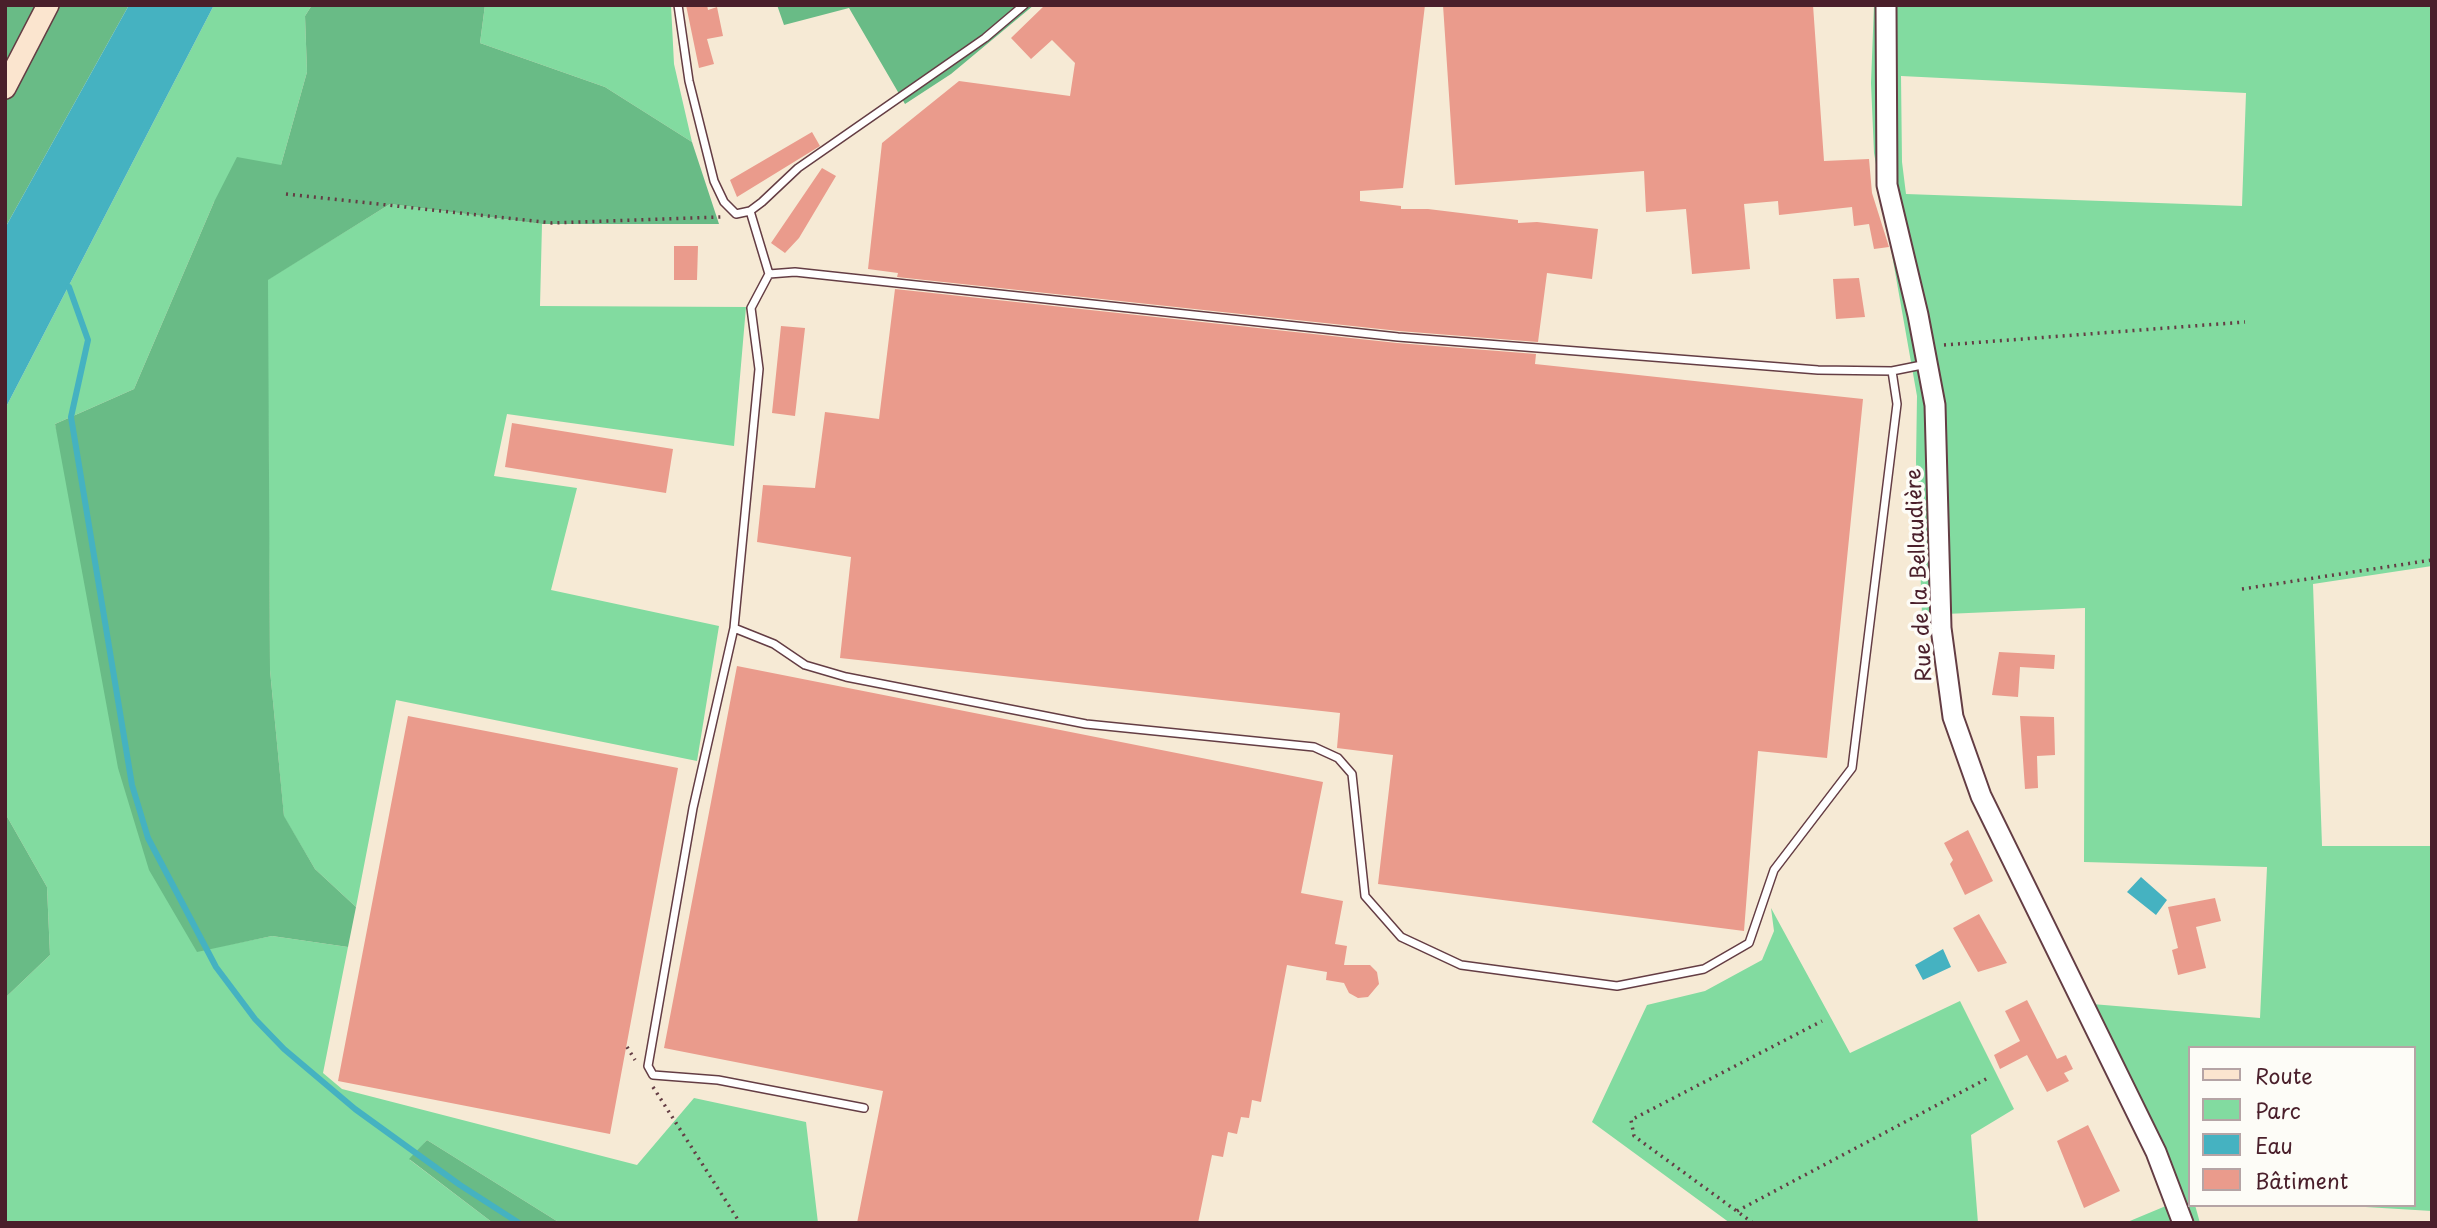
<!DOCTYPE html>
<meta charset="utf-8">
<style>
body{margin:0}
#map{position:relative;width:2437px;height:1228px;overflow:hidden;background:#f6ead5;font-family:"Playpen Sans",sans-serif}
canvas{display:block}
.frame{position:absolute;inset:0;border:7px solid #4a1f2b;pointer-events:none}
.legend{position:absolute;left:2188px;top:1046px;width:228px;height:161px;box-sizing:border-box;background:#fdfcf7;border:2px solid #b5a4a5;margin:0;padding:9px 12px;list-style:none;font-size:21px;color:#4a1f2b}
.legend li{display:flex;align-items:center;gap:14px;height:35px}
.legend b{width:35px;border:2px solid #b5a4a5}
</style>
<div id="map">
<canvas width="2437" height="1228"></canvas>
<div class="frame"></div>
<ul class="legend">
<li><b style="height:9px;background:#fbe5cf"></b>Route</li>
<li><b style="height:19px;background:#82dba0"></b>Parc</li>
<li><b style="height:19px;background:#45b2c1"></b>Eau</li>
<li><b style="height:19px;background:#ea9b8c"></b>Bâtiment</li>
</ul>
</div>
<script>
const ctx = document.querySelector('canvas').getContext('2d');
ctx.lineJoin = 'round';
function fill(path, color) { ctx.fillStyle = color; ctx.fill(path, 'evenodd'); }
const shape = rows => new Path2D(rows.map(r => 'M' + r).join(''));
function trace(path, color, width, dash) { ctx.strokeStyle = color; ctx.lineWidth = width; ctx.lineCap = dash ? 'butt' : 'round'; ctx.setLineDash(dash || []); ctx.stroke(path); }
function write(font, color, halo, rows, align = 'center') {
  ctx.font = font + ' "Playpen Sans",sans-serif'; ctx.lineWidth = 7; ctx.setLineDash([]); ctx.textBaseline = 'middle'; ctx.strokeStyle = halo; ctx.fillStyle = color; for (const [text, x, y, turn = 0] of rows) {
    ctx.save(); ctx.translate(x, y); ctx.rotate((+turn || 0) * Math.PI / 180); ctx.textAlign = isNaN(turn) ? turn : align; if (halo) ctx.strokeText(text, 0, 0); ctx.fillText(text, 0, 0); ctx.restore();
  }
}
const green = shape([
 [214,5,312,5,305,16,307,72,281,165,214,202,134,389,55,424,197,951,272,936,348,947,323,1073,342,1089,637,1165,694,1098,806,1122,818,1223,560,1223,427,1140,410,1160,493,1223,5,1223,5,998,50,955,47,887,5,813,5,409],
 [485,5,671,5,674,64,692,142,605,87,480,43],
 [1874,5,2432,5,2432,566,2313,584,2322,846,2432,846,2432,1211,2332,1205,2414,1205,2414,1048,2190,1048,2190,1205,2195,1205,2200,1223,2125,1223,2185,1198,2092,1004,2260,1018,2267,867,2084,862,2085,608,1922,615,1916,462,1917,396,1874,153,1871,83],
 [1901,76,2246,93,2242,206,1906,194,1902,162],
 [390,204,542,224,540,306,746,307,734,446,507,414,494,476,577,488,551,590,719,626,697,761,396,700,356,907,315,869,284,817,270,670,267,280],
 [1771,908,1850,1053,1960,1001,2014,1109,1971,1135,1978,1223,1730,1223,1592,1122,1647,1005,1705,991,1762,960,1774,931]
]);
const forest = shape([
 [5,5,129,5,5,228],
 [312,5,485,5,480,43,605,87,692,142,719,224,542,224,390,204,268,280,270,670,284,816,315,869,356,907,348,947,272,936,197,952,149,870,118,768,55,424,134,389,214,202,237,157,281,165,307,72,305,16],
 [777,5,1034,5,951,74,905,104,849,8,784,25],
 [5,813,47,887,50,955,5,998],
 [427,1140,560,1223,493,1223,409,1159]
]);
const water = shape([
 [129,5,214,5,5,409,5,228],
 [2141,877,2167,900,2156,915,2127,892],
 [1943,949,1951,967,1923,980,1915,965]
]);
const stream = shape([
 [69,287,88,340,71,417,132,785,148,838,216,967,255,1019,284,1049,355,1109,460,1185,519,1223]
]);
const building = shape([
 [686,5,707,5,708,10,717,7,723,36,707,39,714,64,699,68],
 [1045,5,1425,5,1403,188,1360,191,1360,201,1401,206,1401,209,1428,209,1518,220,1518,223,1537,222,1598,229,1592,279,1547,273,1538,342,1399,331,897,277,898,273,868,269,882,143,959,81,1070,96,1075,63,1052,40,1031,59,1011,38],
 [1443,5,1813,5,1824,161,1869,159,1872,193,1889,247,1874,249,1869,224,1854,226,1852,207,1779,215,1778,201,1744,204,1750,269,1692,274,1686,209,1646,212,1644,171,1455,185],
 [812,132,820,146,737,197,730,180],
 [822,168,836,176,799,238,785,253,771,243],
 [674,246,698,246,697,280,674,280],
 [1859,278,1865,317,1836,319,1833,279],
 [895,289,1397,343,1536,354,1535,364,1863,399,1827,758,1758,751,1744,931,1378,884,1393,755,1337,748,1340,713,840,658,851,557,757,542,763,485,815,488,825,412,879,419],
 [781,326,805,328,795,416,772,413],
 [512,423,673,449,666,493,505,467],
 [1999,652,2055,655,2054,669,2020,667,2018,697,1992,695],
 [737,666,1323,782,1301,893,1343,901,1335,944,1347,946,1344,965,1370,965,1377,972,1379,984,1368,997,1358,998,1349,993,1344,983,1326,980,1327,972,1287,965,1261,1102,1252,1100,1249,1118,1241,1117,1237,1134,1228,1132,1223,1157,1212,1155,1198,1223,857,1223,883,1091,664,1048],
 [408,716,678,768,610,1134,338,1081],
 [2020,716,2054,717,2055,755,2037,756,2038,788,2025,789],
 [1968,830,1993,881,1965,895,1950,864,1953,860,1944,843],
 [2215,898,2221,921,2196,927,2206,968,2178,975,2172,950,2178,948,2168,907],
 [1979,914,2007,963,1978,972,1953,928],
 [2027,1000,2057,1059,2066,1055,2073,1069,2064,1073,2069,1081,2047,1092,2027,1055,2000,1069,1994,1055,2020,1041,2005,1011],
 [2088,1125,2120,1191,2084,1208,2057,1141]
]);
const path = shape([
 [286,194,552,223,721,217],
 [1944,345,2245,322],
 [2242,589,2432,560],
 [627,1047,635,1060],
 [653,1087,740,1223],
 [1737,1211,1988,1078],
 [1753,1223,1634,1136,1631,1120,1822,1021]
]);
const service = shape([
 [678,5,689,81,714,181,724,202,736,214,750,211,762,202,798,168,985,38,1024,5],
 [750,211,769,274,751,308,759,369,734,628,693,808,648,1066,653,1075,718,1080,864,1108],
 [769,274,795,272,1398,337,1818,370,1892,371,1927,364],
 [734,628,774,644,805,665,846,677,1086,724,1314,747,1338,758,1352,774,1365,896,1401,937,1461,965,1617,986,1704,969,1749,943,1774,870,1852,768,1897,404,1892,371]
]);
const tertiary = shape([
 [1886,5,1887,185,1918,315,1935,405,1941,628,1953,717,1981,796,2156,1152,2183,1223]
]);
const secondary = shape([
 [5,88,48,5]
]);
const streetNames = [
 ["Rue de la Bellaudière",1920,575,-93]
];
fill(green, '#82dba0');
fill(forest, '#69bb86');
fill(water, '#45b2c1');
trace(stream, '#45b2c1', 6);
fill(building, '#ea9b8c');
trace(service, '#643d44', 10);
trace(tertiary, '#643d44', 23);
trace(secondary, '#643d44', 24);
trace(path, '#643d44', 3.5, [2, 5]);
trace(service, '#fff', 7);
trace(tertiary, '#fff', 19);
trace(secondary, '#fbe5cf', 21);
write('21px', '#4a1f2b', '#fdfcf7', streetNames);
</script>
